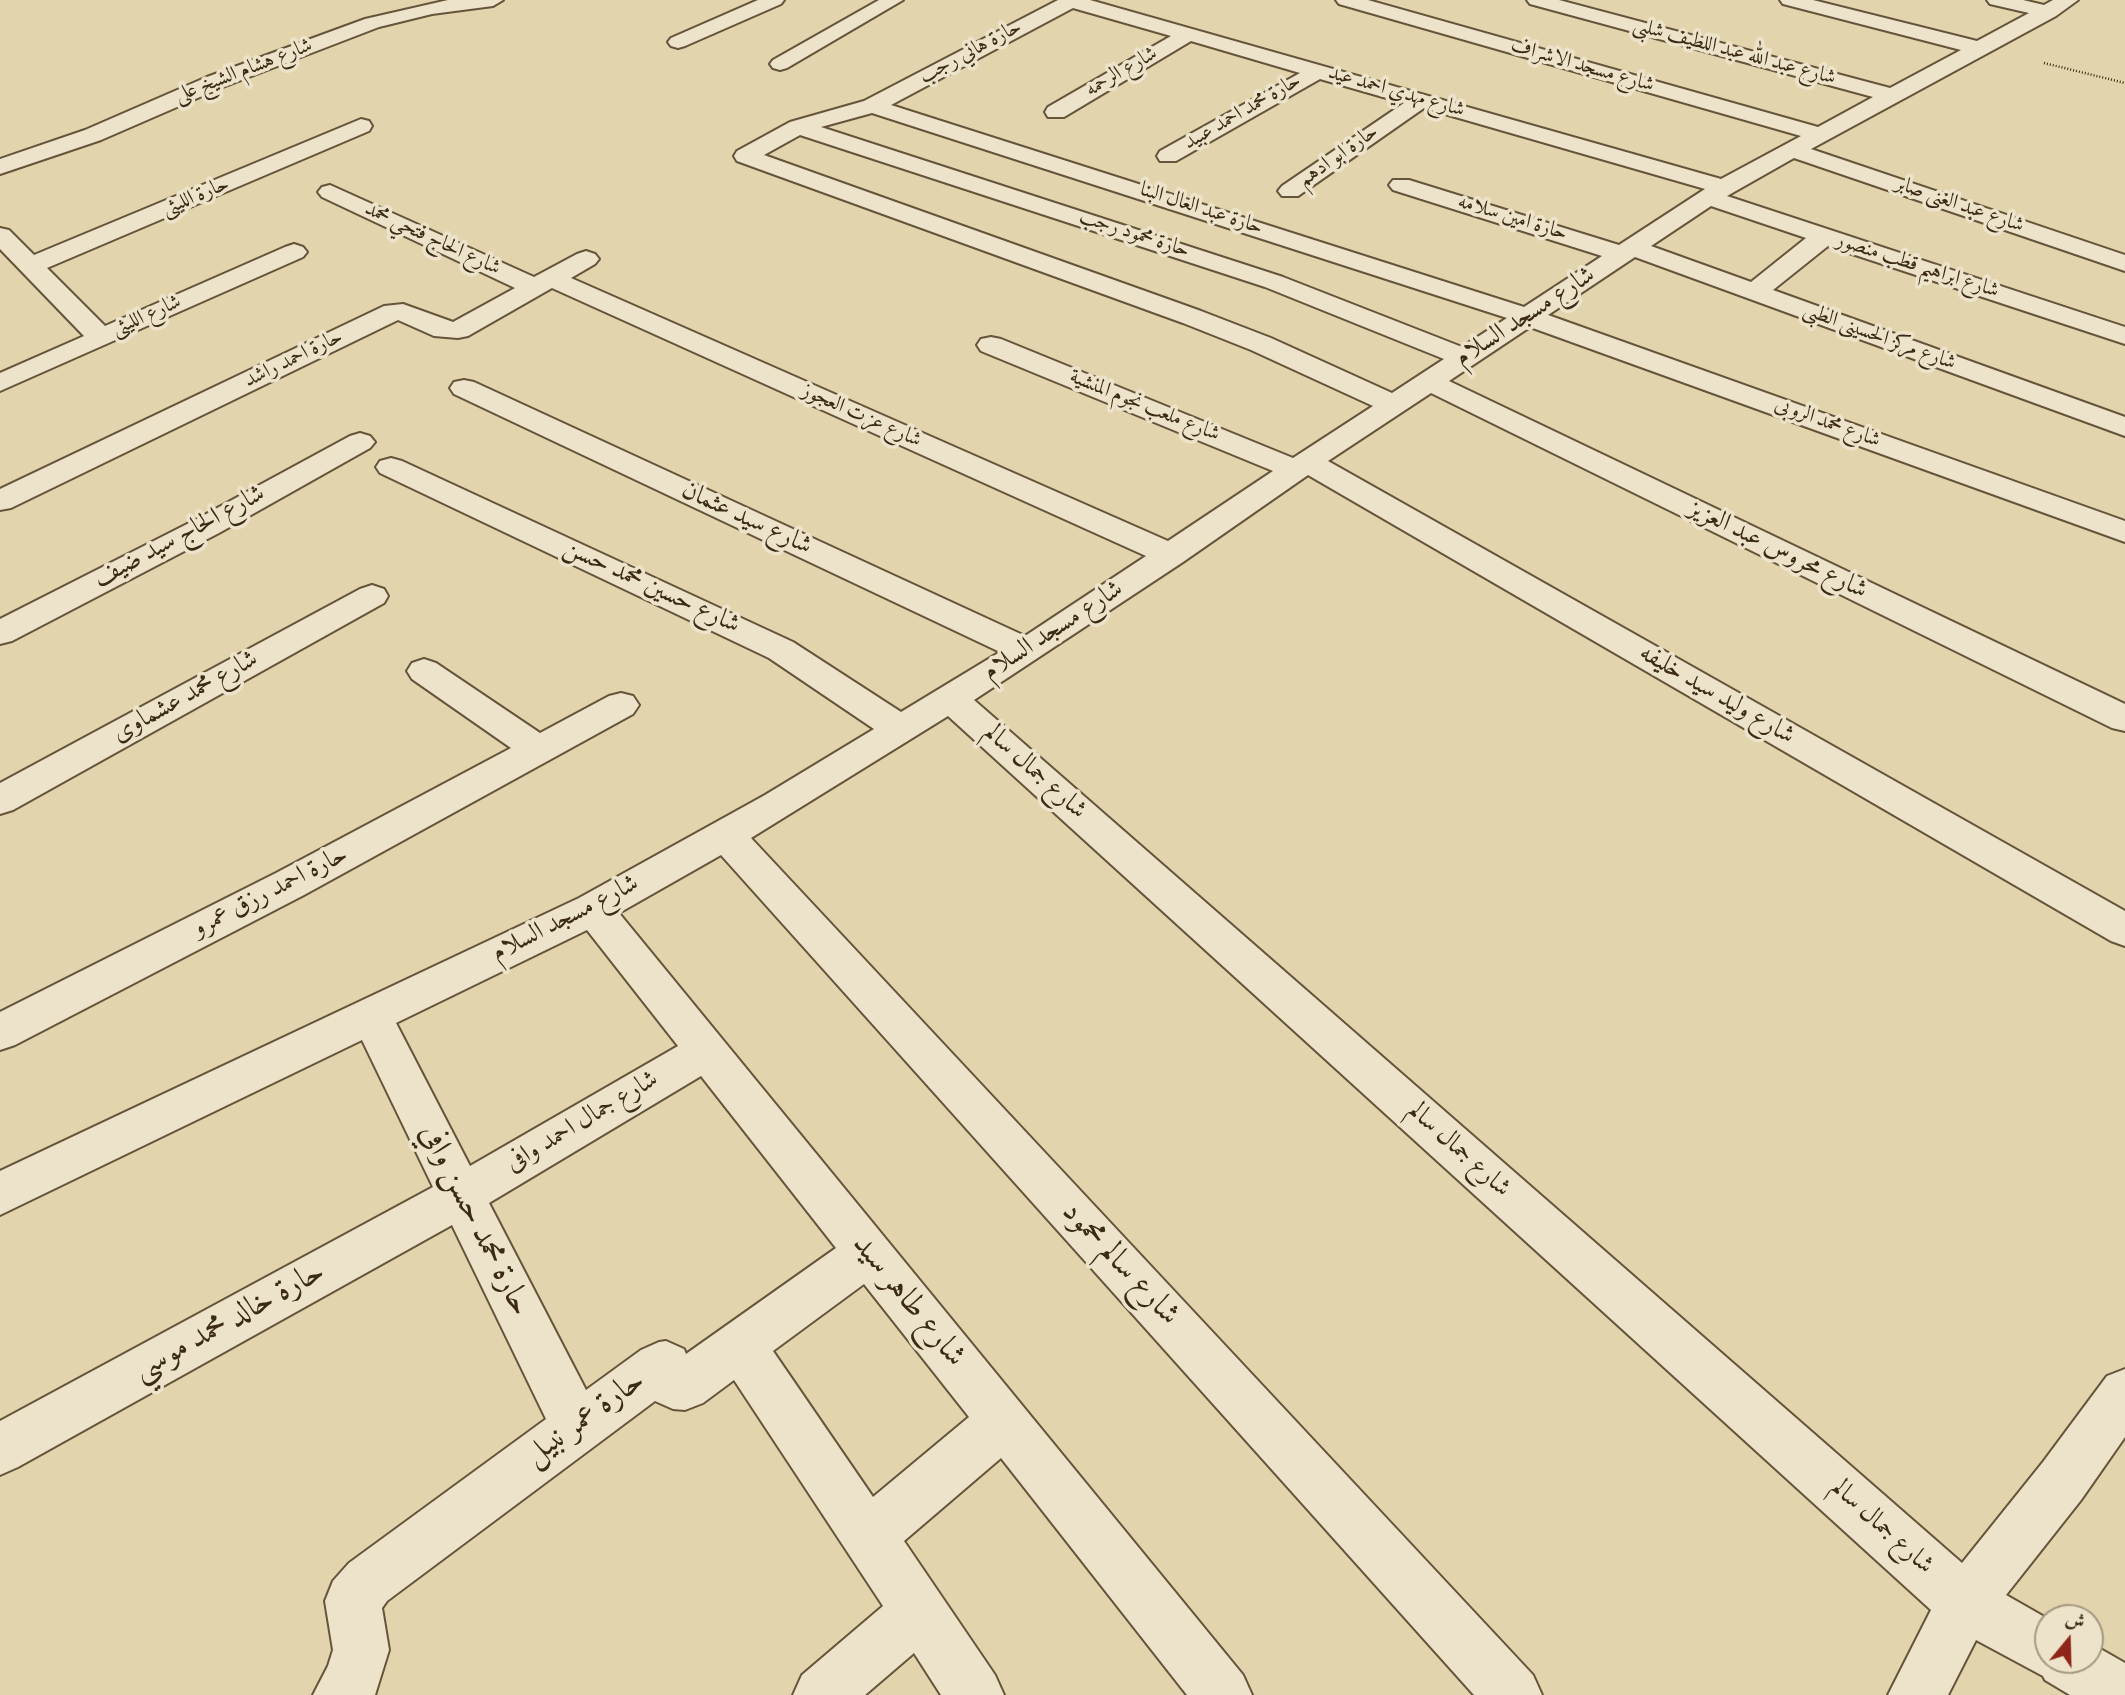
<!DOCTYPE html>
<meta charset="utf-8">
<style>
body{margin:0}
#map{position:relative;width:2125px;height:1695px;overflow:hidden;background:#e2d4ad;font-family:Vollkorn,Amiri,serif}
canvas{display:block}
.north{position:absolute;left:2034px;top:1604px;width:70px;height:70px;box-sizing:border-box;background:#ece3ca;border:2px solid #a59981;border-radius:50%;rotate:19deg;font-size:19px;font-weight:700;line-height:28px;text-align:center;color:#3b2a14}
.north::after{content:'';display:block;margin:auto;width:24px;height:32px;background:#8f2418;clip-path:polygon(50% 0,100% 100%,50% 72%,0 100%)}
</style>
<div id="map">
<canvas width="2125" height="1695"></canvas>
<div class="north">ش</div>
</div>
<script>
const ctx = document.querySelector('canvas').getContext('2d');
ctx.lineJoin = 'round';
const shape = rows => new Path2D(rows.map(r => 'M' + r).join(''));
function trace(path, color, width, dash) { ctx.strokeStyle = color; ctx.lineWidth = width; ctx.lineCap = dash ? 'butt' : 'round'; ctx.setLineDash(dash || []); ctx.stroke(path); }
function fill(path, color) { ctx.fillStyle = color; ctx.fill(path, 'evenodd'); }
function write(font, color, halo, rows, align = 'center') {
  ctx.font = font + ' Vollkorn,Amiri,serif'; ctx.lineWidth = 7; ctx.setLineDash([]); ctx.textBaseline = 'middle'; ctx.strokeStyle = halo; ctx.fillStyle = color; for (const [text, x, y, turn = 0] of rows) {
    ctx.save(); ctx.translate(x, y); ctx.rotate((+turn || 0) * Math.PI / 180); ctx.textAlign = isNaN(turn) ? turn : align; if (halo) ctx.strokeText(text, 0, 0); ctx.fillText(text, 0, 0); ctx.restore();
  }
}
const path = shape([
 [2044,63,2125,83]
]);
const minor = shape([
 [448,0,503,0,493,6,432,14,379,27,223,87,101,140,0,174,0,159,85,130,207,77,365,19,448,0],
 [758,0,784,0,781,4,685,46,678,48,671,46,668,42,671,38,758,0],
 [879,0,903,0,787,68,780,70,773,68,770,64,773,60,879,0],
 [1058,0,1090,0,1721,179,1801,136,1339,4,1336,0,1368,0,1818,127,1873,97,1530,4,1527,0,1559,0,1890,88,1961,50,1783,4,1780,0,1813,0,1977,41,2029,13,1990,4,1987,0,2023,0,2044,5,2053,0,2078,0,2056,16,1811,149,2125,255,2125,271,1794,158,1727,196,2125,327,2125,344,1828,246,1773,290,2125,417,2125,436,1635,257,1548,315,2125,521,2125,542,1530,327,1449,381,2125,704,2125,731,2112,728,1431,393,1328,461,2125,911,2125,946,2111,941,1308,475,1183,562,974,700,1962,1563,2043,1462,2107,1376,2125,1369,2125,1437,2081,1500,2006,1595,2048,1619,2048,1660,2090,1660,2090,1643,2125,1663,2125,1695,2070,1695,2045,1680,2043,1676,1976,1640,1948,1695,1888,1695,1931,1610,948,716,751,838,1533,1675,1542,1695,1474,1695,721,855,619,913,1243,1675,1252,1695,1187,1695,1001,1458,904,1541,995,1675,1004,1695,941,1695,914,1653,865,1695,793,1695,802,1675,883,1606,734,1380,703,1403,685,1410,673,1409,655,1401,387,1601,382,1608,389,1650,375,1695,313,1695,328,1666,333,1650,325,1601,333,1581,349,1563,546,1419,452,1225,18,1467,0,1475,0,1421,433,1187,362,1040,0,1215,0,1171,579,898,765,795,874,729,769,658,380,473,376,467,380,461,391,458,402,461,793,642,901,712,1000,652,454,394,450,388,454,382,464,380,474,382,1025,636,1146,556,552,288,468,336,458,338,434,336,398,320,11,508,0,510,0,489,384,306,403,304,453,322,515,288,322,197,318,192,322,187,330,185,534,277,577,254,586,251,595,254,599,259,595,264,571,278,1168,541,1273,471,981,351,977,345,981,339,991,337,1001,339,1293,458,1373,406,1251,350,1183,323,737,161,734,156,737,151,790,122,864,101,1058,0],
 [1073,8,1171,36,1048,107,1045,112,1048,117,1064,117,1191,41,1300,73,1160,151,1157,156,1160,161,1176,161,1320,79,1404,103,1282,186,1278,191,1282,196,1298,196,1424,108,1705,189,1619,245,1409,180,1393,180,1389,185,1393,190,1602,256,1524,307,891,105,1073,8],
 [872,113,1507,318,1462,347,1283,277,821,127,872,113],
 [800,135,1265,287,1444,359,1392,393,1271,338,1201,311,764,155,800,135],
 [1711,206,1806,238,1751,282,1651,246,1711,206],
 [587,930,678,1046,470,1166,396,1023,587,930],
 [701,1076,836,1248,686,1354,684,1349,666,1341,659,1342,641,1350,586,1390,489,1203,701,1076],
 [864,1284,969,1417,873,1497,773,1351,864,1284],
 [361,119,369,121,372,126,369,131,47,268,105,326,285,247,294,244,303,247,307,252,303,257,0,391,0,373,84,336,0,249,0,228,9,230,34,255,361,119],
 [360,433,370,436,375,442,370,448,219,533,12,641,0,644,0,619,197,519,350,436,360,433],
 [372,585,384,589,388,596,384,603,13,810,0,814,0,783,360,589,372,585],
 [424,659,436,663,540,733,609,696,621,693,633,696,639,705,633,714,304,895,15,1045,0,1050,0,1012,276,873,511,748,412,679,407,671,412,663,424,659]
]);
const farStreetnames = [
 ["حارة هاني رجب",971,53,-28],
 ["شارع عبد الله عبد اللطيف شلبى",1734,53,15],
 ["شارع مسجد الاشراف",1582,67,16],
 ["شارع هشام الشيخ على",244,72,-21],
 ["شارع الرحمه",1122,73,-30],
 ["شارع مهدي احمد عيد",1396,93,16],
 ["حارة محمد احمد عبيد",1243,113,-30],
 ["حارة ابو ادهم",1339,157,-35],
 ["حارة الليثى",196,198,-23],
 ["شارع عبد الغنى صابر",1959,206,19],
 ["حارة عبد العال البنا",1201,210,18],
 ["حارة امين سلامه",1512,219,17],
 ["حارة محمود رجب",1134,235,18],
 ["شارع الحاج فتحي محمد",432,240,25],
 ["شارع ابراهيم قطب منصور",1917,267,18],
 ["شارع الليثى",147,317,-24],
 ["شارع مركز الحسينى الطبى",1879,338,20],
 ["حارة احمد راشد",294,360,-26],
 ["شارع ملعب نجوم المنشية",1144,407,22],
 ["شارع عزت العجوز",861,417,24],
 ["شارع محمد الروبى",1827,424,20]
];
const streetNames = [
 ["شارع مسجد السلام",1526,318,-33],
 ["شارع سيد عثمان",746,520,25],
 ["شارع الحاج سيد ضيف",180,538,-28],
 ["شارع محروس عبد العزيز",1777,551,26],
 ["شارع حسين محمد حسن",651,588,25],
 ["شارع مسجد السلام",1054,632,-33],
 ["شارع وليد سيد خليفه",1716,696,30],
 ["شارع محمد عشماوى",186,698,-29],
 ["شارع جمال سالم",1034,773,42],
 ["حارة احمد رزق عمرو",271,893,-27],
 ["شارع مسجد السلام",566,920,-27],
 ["شارع جمال احمد وافى",583,1123,-31],
 ["شارع جمال سالم",1458,1151,42],
 ["شارع جمال سالم",1881,1528,42]
];
const nearStreetnames = [
 ["حارة محمد حسن وافي",473,1221,63],
 ["شارع سالم محمود",1119,1265,47],
 ["شارع طاهر سيد",907,1302,51],
 ["حارة خالد محمد موسي",230,1323,-29],
 ["حارة عمر نبيل",586,1420,-36]
];
trace(minor, '#65543a', 4);
trace(path, '#3b2a14', 2.5, [1, 2]);
fill(minor, '#ece3ca');
write('21px', '#3b2a14', '#ece3ca', farStreetnames);
write('26px', '#3b2a14', '#ece3ca', streetNames);
write('32px', '#3b2a14', '#ece3ca', nearStreetnames);
</script>
